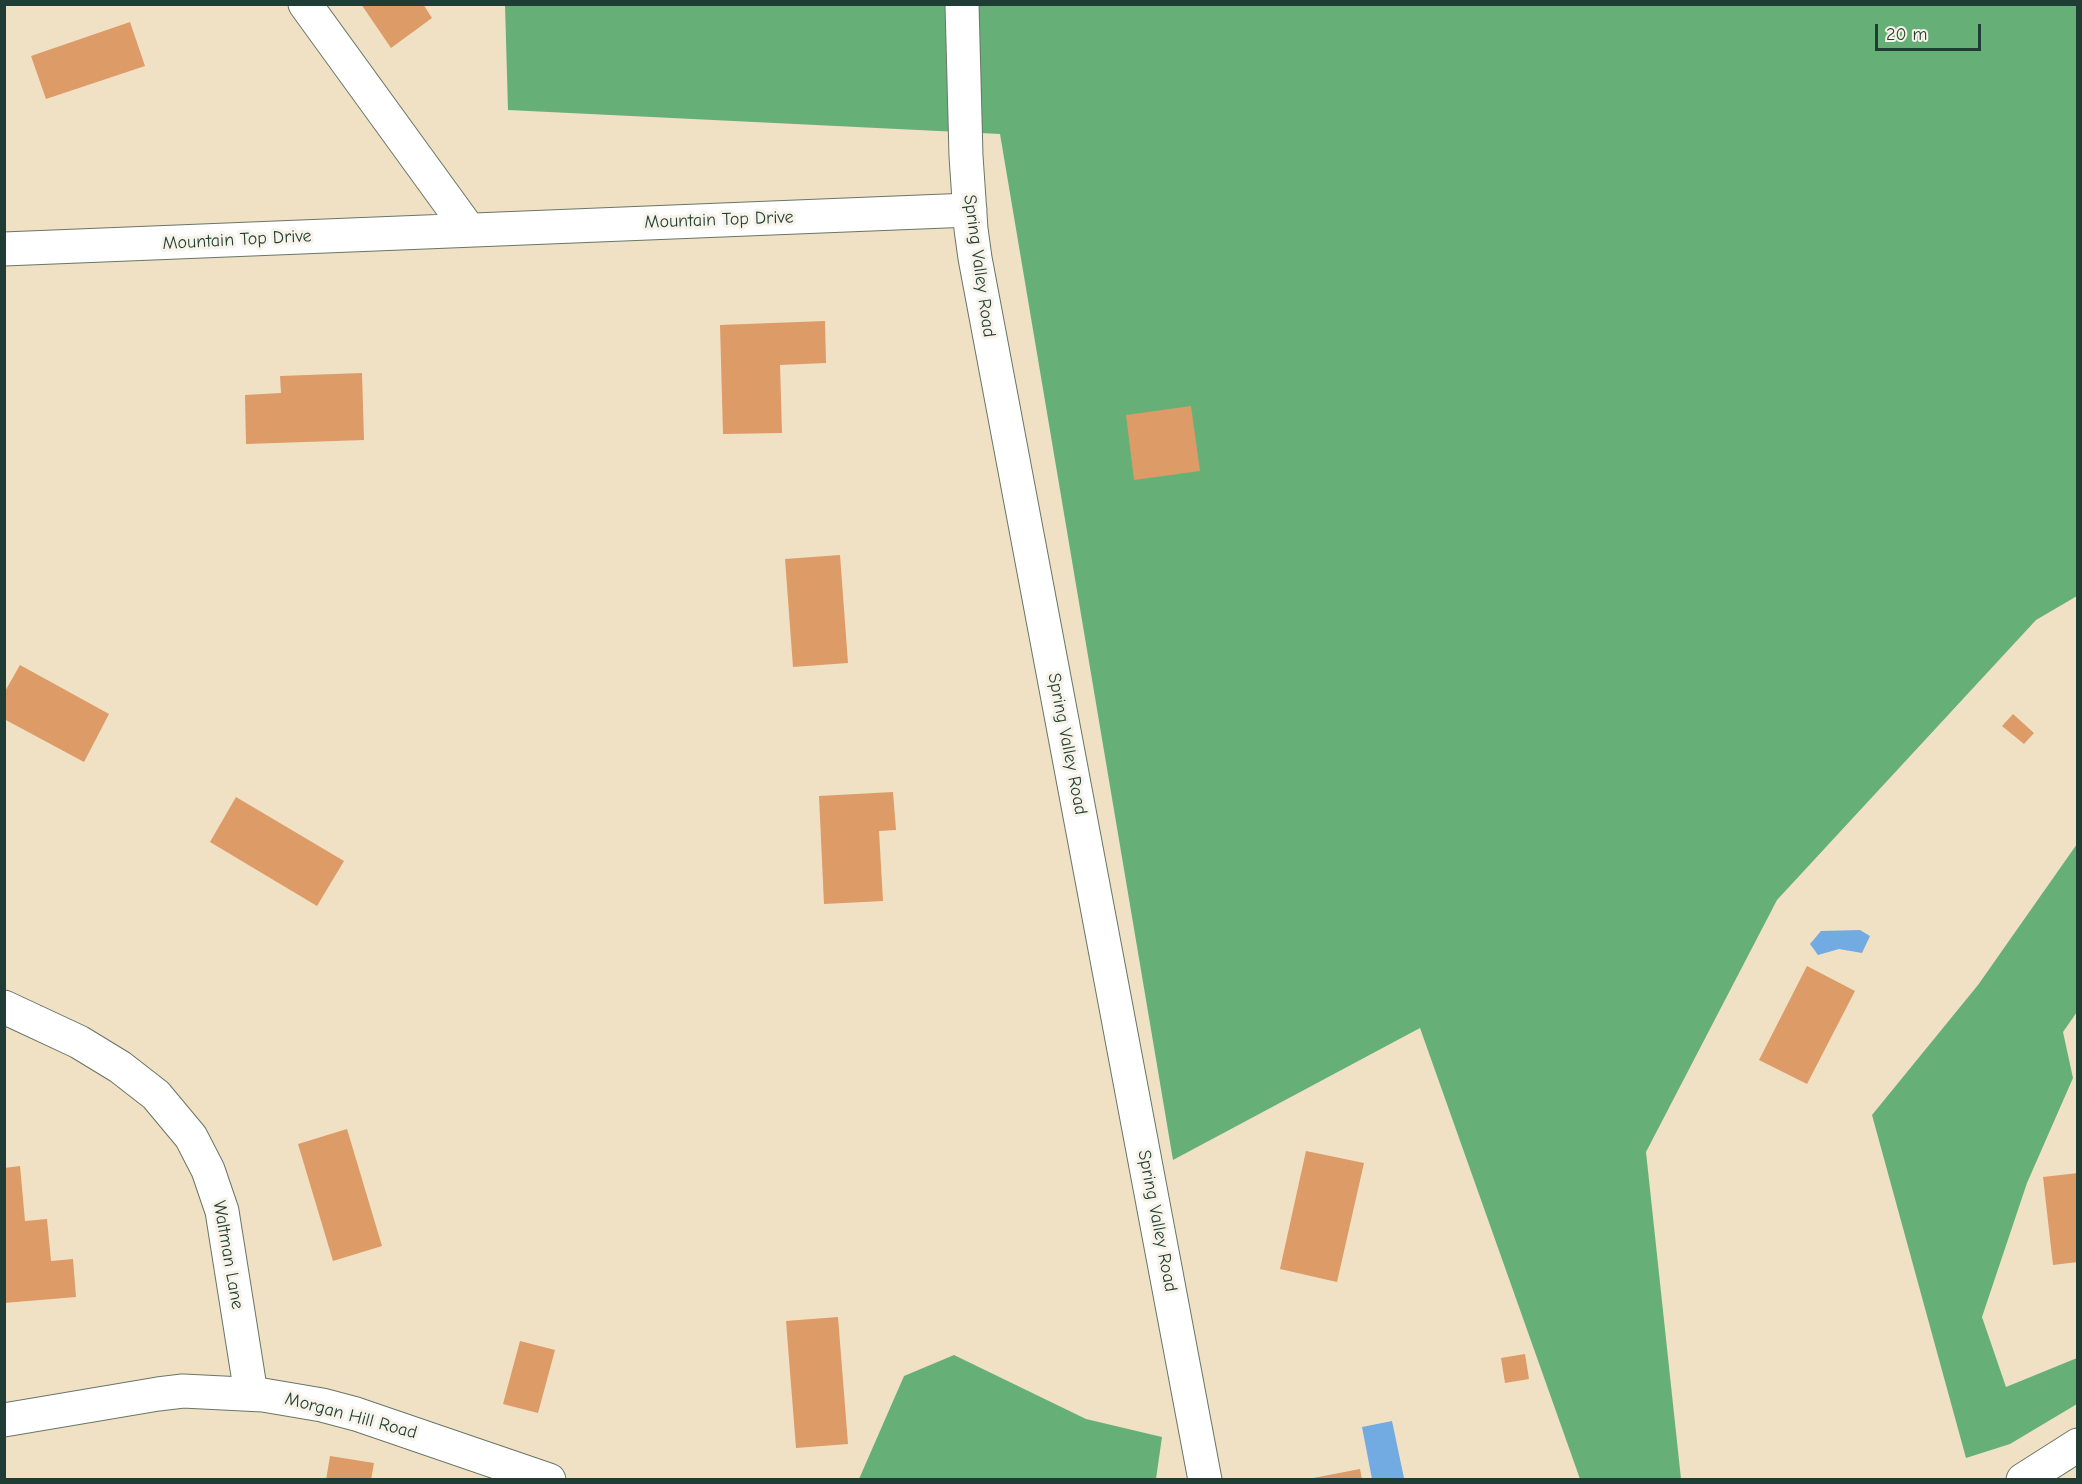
<!DOCTYPE html>
<style>
body{margin:0}
#map{position:relative;width:2082px;height:1484px;overflow:hidden;background:#f0e1c4;font-family:"Comic Neue",sans-serif}
canvas{display:block}
.frame{position:absolute;inset:0;border:6px solid #1f3d34;pointer-events:none}
.scale{position:absolute;left:1875px;top:24px;width:106px;height:27px;box-sizing:border-box;border:3px solid #1f3d34;border-top:0;padding-left:8px;font-size:18px;line-height:21px;white-space:nowrap;color:#1f3d34;-webkit-text-stroke:4px #f7f3e8;paint-order:stroke}
</style>
<div id="map">
<canvas width="2082" height="1484"></canvas>
<div class="frame"></div>
<div class="scale">20 m</div>
</div>
<script>
const ctx = document.querySelector('canvas').getContext('2d');
ctx.lineJoin = 'round';
function fill(path, color) { ctx.fillStyle = color; ctx.fill(path, 'evenodd'); }
const shape = rows => new Path2D(rows.map(r => 'M' + r).join(''));
function trace(path, color, width, dash) { ctx.strokeStyle = color; ctx.lineWidth = width; ctx.lineCap = dash ? 'butt' : 'round'; ctx.setLineDash(dash || []); ctx.stroke(path); }
function write(font, color, halo, rows, align = 'center') {
  ctx.font = font + ' "Comic Neue",sans-serif'; ctx.lineWidth = 6; ctx.setLineDash([]); ctx.textBaseline = 'middle'; ctx.strokeStyle = halo; ctx.fillStyle = color; for (const [text, x, y, turn = 0] of rows) {
    ctx.save(); ctx.translate(x, y); ctx.rotate((+turn || 0) * Math.PI / 180); ctx.textAlign = isNaN(turn) ? turn : align; if (halo) ctx.strokeText(text, 0, 0); ctx.fillText(text, 0, 0); ctx.restore();
  }
}
const forest = shape([
 [505,5,2077,5,2077,596,2036,620,1777,900,1646,1152,1681,1479,1580,1479,1420,1028,1173,1160,1000,134,508,110],
 [2077,844,2077,1012,2063,1032,2073,1078,2027,1183,1982,1317,2006,1387,2077,1358,2077,1404,2010,1444,1966,1458,1872,1115,1978,985],
 [954,1355,1086,1419,1162,1437,1156,1479,859,1479,904,1376]
]);
const water = shape([
 [1860,930,1870,936,1862,953,1839,949,1818,955,1810,944,1821,931],
 [1392,1421,1404,1478,1372,1479,1362,1427]
]);
const building = shape([
 [361,4,423,4,432,18,391,48],
 [130,22,145,66,46,99,31,56],
 [825,321,826,363,780,365,782,433,723,434,720,325],
 [362,373,364,440,246,444,245,395,281,393,280,376],
 [1191,406,1200,471,1134,480,1126,415],
 [840,555,848,663,793,667,785,559],
 [20,665,109,714,84,762,4,719,4,693],
 [2013,714,2034,733,2024,744,2002,726],
 [893,792,896,830,879,831,883,901,824,904,819,796],
 [236,797,344,861,317,906,210,842],
 [1807,966,1855,991,1807,1084,1759,1060],
 [347,1129,382,1246,333,1261,298,1144],
 [1306,1151,1364,1163,1337,1282,1280,1269],
 [20,1166,25,1221,47,1219,51,1261,73,1259,76,1297,4,1303,4,1168],
 [2078,1173,2078,1262,2053,1265,2043,1177],
 [838,1317,848,1444,796,1448,786,1321],
 [520,1341,555,1350,538,1413,503,1404],
 [1525,1354,1529,1379,1505,1383,1501,1358],
 [330,1456,374,1463,371,1480,326,1480],
 [1360,1469,1362,1480,1313,1480,1313,1478]
]);
const street = shape([
 [305,4,469,230],
 [962,4,966,156,971,229,975,258,1205,1480],
 [4,249,970,210],
 [4,1007,79,1042,120,1067,156,1095,191,1137,208,1170,222,1211,251,1394]
]);
const secondary = shape([
 [4,1420,158,1394,183,1391,263,1395,322,1405,356,1414,549,1480],
 [2023,1480,2078,1445]
]);
const streetNames = [
 ["Mountain Top Drive",719,220,-2],
 ["Mountain Top Drive",237,240,-3],
 ["Spring Valley Road",979,266,82],
 ["Spring Valley Road",1067,744,79],
 ["Spring Valley Road",1157,1221,79],
 ["Waltman Lane",228,1255,80],
 ["Morgan Hill Road",351,1416,15]
];
fill(forest, '#66b078');
fill(water, '#72abe1');
fill(building, '#dc9b67');
trace(street, '#687666', 35);
trace(secondary, '#687666', 35);
trace(street, '#fff', 33);
trace(secondary, '#fff', 33);
write('18px', '#1f3d34', '#f7f3e8', streetNames);
</script>
